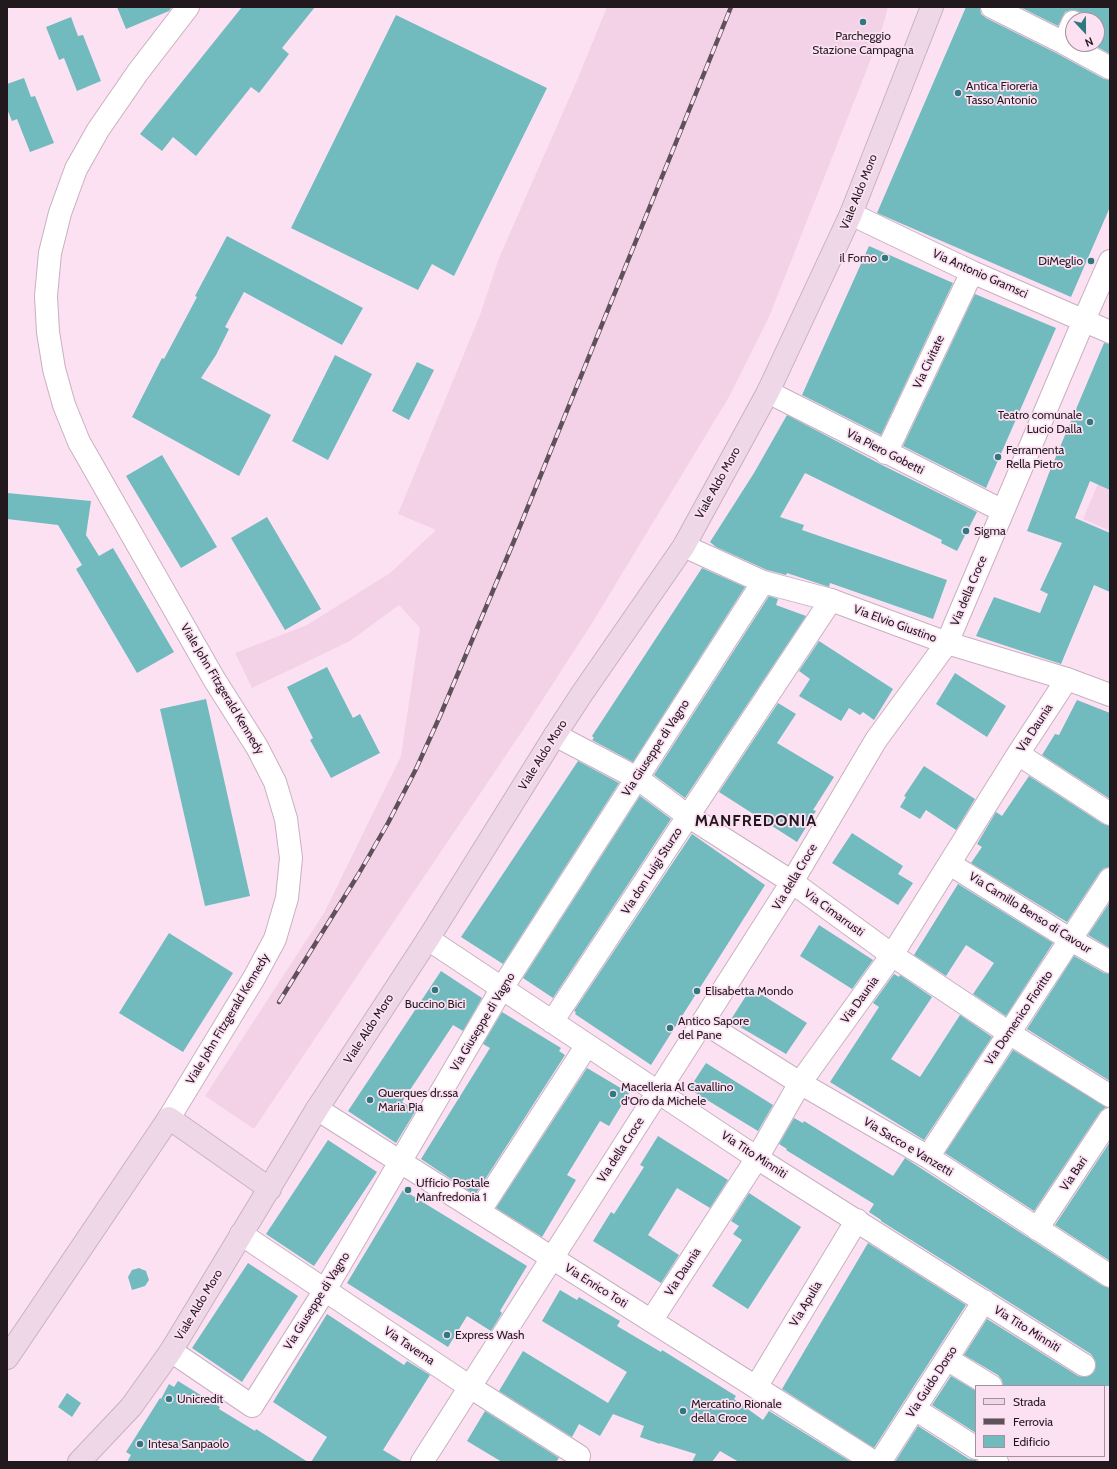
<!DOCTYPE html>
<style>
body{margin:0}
#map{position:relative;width:1117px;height:1469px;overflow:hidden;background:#fce1f3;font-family:Cabin,sans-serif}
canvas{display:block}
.frame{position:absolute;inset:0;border:8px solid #22191f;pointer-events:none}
.legend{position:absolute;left:975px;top:1385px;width:130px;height:72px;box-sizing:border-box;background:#fce1f3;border:1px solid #a5919e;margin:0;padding:5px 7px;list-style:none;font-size:12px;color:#22191f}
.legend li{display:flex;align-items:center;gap:8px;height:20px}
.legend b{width:20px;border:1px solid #a5919e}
.north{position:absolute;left:1065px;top:12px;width:40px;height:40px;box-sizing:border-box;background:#fce1f3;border:1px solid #a5919e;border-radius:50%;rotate:158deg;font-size:11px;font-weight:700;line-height:16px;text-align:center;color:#22191f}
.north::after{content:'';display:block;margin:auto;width:14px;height:18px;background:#2f787d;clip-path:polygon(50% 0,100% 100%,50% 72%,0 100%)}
</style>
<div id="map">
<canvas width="1117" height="1469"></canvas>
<div class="frame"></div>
<ul class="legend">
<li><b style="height:5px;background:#eed8e8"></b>Strada</li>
<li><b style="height:5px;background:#5f515a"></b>Ferrovia</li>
<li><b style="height:11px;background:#71babe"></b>Edificio</li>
</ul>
<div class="north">N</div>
</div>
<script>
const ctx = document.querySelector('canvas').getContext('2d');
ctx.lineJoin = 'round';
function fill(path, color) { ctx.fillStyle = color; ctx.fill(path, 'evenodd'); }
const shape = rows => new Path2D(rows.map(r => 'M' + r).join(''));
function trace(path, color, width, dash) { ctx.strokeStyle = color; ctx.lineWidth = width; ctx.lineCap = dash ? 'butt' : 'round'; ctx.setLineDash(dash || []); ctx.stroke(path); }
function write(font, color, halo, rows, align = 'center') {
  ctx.font = font + ' Cabin,sans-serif'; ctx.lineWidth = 3.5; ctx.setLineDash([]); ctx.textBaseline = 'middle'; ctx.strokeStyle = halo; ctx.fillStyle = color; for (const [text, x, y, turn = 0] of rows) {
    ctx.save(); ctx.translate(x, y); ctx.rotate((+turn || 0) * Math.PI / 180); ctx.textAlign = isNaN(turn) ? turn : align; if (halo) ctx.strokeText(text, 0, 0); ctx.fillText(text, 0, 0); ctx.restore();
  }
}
const built = shape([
 [607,7,888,7,880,36,769,317,729,397,594,620,527,724,254,1129,205,1096,324,913,401,756,420,628,399,605,350,641,252,688,235,653,307,625,390,573,436,530,398,514,480,315,499,258,578,78],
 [1110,455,1110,531,1083,519]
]);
const building = shape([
 [117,7,172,7,169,11,126,29],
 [242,7,315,7,282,48,289,54,259,93,251,87,196,156,173,137,162,151,140,134],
 [966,7,980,7,981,14,986,18,1058,54,1104,79,1110,80,1110,207,1071,297,877,213],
 [1020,7,1110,7,1110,54,1092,44,1097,44,1097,20,1085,20,1083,14,1078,11,1071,10,1065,12,1058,26],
 [396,15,547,88,454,276,432,264,418,290,291,228],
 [71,17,78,36,83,35,101,81,77,91,64,58,59,60,46,27],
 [24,78,31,97,35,96,54,143,30,152,17,119,12,121,7,109,7,84],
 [227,236,363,308,342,345,244,292,225,327,229,329,216,355,201,378,271,415,239,476,132,417,162,358,164,359,172,344,197,297,195,296],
 [869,246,953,283,881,435,802,395],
 [975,294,1056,328,986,488,903,446],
 [1104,343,1110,344,1110,490,1090,481,1075,518,1110,533,1110,592,1094,585,1061,664,976,636,994,597,1040,613,1048,594,1040,590,1062,543,1027,531,1049,473],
 [335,355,372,374,328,460,292,441],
 [417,362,434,370,409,420,392,411],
 [787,415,880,464,977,512,957,551,941,543,942,540,805,473,780,517,804,525,802,530,947,580,933,619,830,583,829,587,787,573,786,575,767,570,716,547,710,542,754,473],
 [162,455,217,547,181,568,126,476],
 [7,493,91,501,86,535,99,556,113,548,174,652,137,673,76,569,82,565,58,525,7,519],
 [267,517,321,609,285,630,231,538],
 [702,568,745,587,633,762,592,740,594,738,592,736],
 [769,596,778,599,776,605,806,616,685,798,654,775],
 [819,641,893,689,874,720,863,712,860,715,849,708,841,721,799,696,810,679,799,671],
 [327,667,353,718,360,714,380,753,331,778,310,740,313,738,287,687],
 [955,673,1006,706,987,737,936,704],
 [206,699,250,896,205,906,160,709],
 [1077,700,1110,713,1110,799,1042,755,1055,734,1059,735],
 [778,703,796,714,777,743,834,777,813,810,816,811,797,842,719,792],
 [578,761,619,783,503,964,461,937],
 [924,766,975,799,956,830,926,810,920,819,900,807,906,797,904,796],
 [1029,776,1103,824,1110,826,1110,867,1104,868,1100,872,1067,922,971,863,982,847,977,844,996,812,1002,816],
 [640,796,671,819,553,998,523,978],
 [852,833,903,866,898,874,913,883,898,905,832,863],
 [692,834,765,885,651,1065,575,1014,576,1012,574,1011],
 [958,884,1053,943,1006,1016,973,994,994,963,966,945,946,976,914,955],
 [1110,902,1110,948,1088,935],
 [819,925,873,960,852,989,800,956],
 [169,933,233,973,183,1052,119,1013],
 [1074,956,1104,973,1110,974,1110,1081,1027,1029],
 [441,971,482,998,463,1031,453,1025,402,1102,416,1110,396,1143,348,1111],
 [894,974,899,977,900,975,932,997,891,1059,920,1077,960,1015,992,1037,924,1140,830,1082,879,1007,873,1003],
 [751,988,807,1023,786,1054,730,1021],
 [502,1012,561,1048,559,1051,565,1055,475,1195,421,1159,490,1048,483,1044],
 [1013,1050,1106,1107,1100,1112,1034,1211,945,1153],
 [706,1063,773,1105,758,1131,689,1089],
 [587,1068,629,1093,609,1126,600,1121,567,1175,576,1180,542,1237,496,1208],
 [794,1118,803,1123,804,1121,893,1176,905,1158,1103,1286,1110,1288,1110,1386,1003,1386,1002,1380,998,1375,964,1355,987,1319,1078,1376,1083,1377,1089,1376,1094,1372,1096,1366,1095,1360,1091,1354,881,1221,881,1220,869,1212,874,1204,786,1150,787,1149,779,1144],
 [658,1136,728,1180,710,1208,677,1188,648,1235,679,1255,661,1283,593,1241,611,1212,614,1214,644,1167,640,1165],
 [328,1140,377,1172,314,1266,266,1234],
 [1110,1142,1110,1261,1055,1225],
 [403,1190,527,1266,500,1311,502,1313,491,1331,467,1316,448,1347,347,1283],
 [749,1193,801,1227,748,1309,712,1286,742,1240,733,1234,739,1226,731,1221],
 [868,1243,966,1305,874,1448,782,1389],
 [248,1263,298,1296,242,1382,192,1348],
 [139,1268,146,1271,149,1280,145,1286,132,1290,128,1277,132,1270],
 [560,1290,577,1300,579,1297,620,1321,617,1326,661,1352,662,1350,736,1396,734,1399,763,1420,769,1411,851,1462,739,1462,720,1451,712,1462,692,1462,696,1454,660,1443,660,1444,640,1437,644,1426,613,1414,600,1436,579,1424,572,1437,499,1391,523,1351,608,1403,627,1372,542,1321],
 [327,1314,404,1365,407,1361,430,1375,383,1450,403,1462,311,1462,327,1437,273,1402],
 [951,1376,976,1391,976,1433,932,1405],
 [178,1381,220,1407,219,1409,255,1431,256,1429,308,1462,127,1462,131,1455,126,1452,160,1398,161,1399,169,1384,174,1387],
 [67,1393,81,1403,72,1417,58,1407],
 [485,1411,559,1458,556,1462,502,1462,467,1441],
 [918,1426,969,1459,976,1460,976,1462,895,1462]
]);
const minor = shape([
 [992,7,1064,43,1110,68],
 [1064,43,1073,22],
 [851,214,972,272,1110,332],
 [768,392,1003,511],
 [886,453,972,272],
 [555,735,637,778,688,816,792,882,892,955,1009,1033,1110,1096],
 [1018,754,1110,814],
 [950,864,1071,940,1110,962],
 [428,939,757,1158,1084,1365],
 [552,1022,831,600],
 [703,1022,800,1083,928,1157,1110,1276],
 [317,1109,874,1462],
 [928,1157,1110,879],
 [479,1212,587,1045],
 [1037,1229,1110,1119],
 [241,1234,470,1387,579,1456],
 [651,1321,757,1158,800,1083,892,955,1018,754,1067,679],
 [171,1351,252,1406,325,1290,502,988,763,582],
 [947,1359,991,1386],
 [756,1387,857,1220],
 [915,1409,976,1448],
 [988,1456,997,1462],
 [422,1462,792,882,876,740,947,643,1084,320,1110,261],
 [880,1462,984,1301]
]);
const tertiary = shape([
 [684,546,763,582,831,600,947,643,1067,679,1110,695],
 [169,1118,254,978,275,939,287,898,291,858,286,819,275,782,257,747,214,679,79,442,64,405,54,369,48,332,46,296,50,253,60,213,76,169,98,130,138,72,188,7]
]);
const secondary = shape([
 [7,1358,169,1118,270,1189],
 [79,1462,131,1407,171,1351,317,1109,428,939,555,735,581,695,684,546,768,392,851,214,932,7]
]);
const rail = shape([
 [279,1002,358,875,388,823,416,769,440,716,514,541,731,7]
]);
const markers = [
 [863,22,4,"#2f787d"],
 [958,93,4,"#2f787d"],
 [885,258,4,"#2f787d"],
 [1091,261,4,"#2f787d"],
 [1090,422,4,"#2f787d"],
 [998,457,4,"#2f787d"],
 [966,531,4,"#2f787d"],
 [435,990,4,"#2f787d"],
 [697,991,4,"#2f787d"],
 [670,1028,4,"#2f787d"],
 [613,1094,4,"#2f787d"],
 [370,1100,4,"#2f787d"],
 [408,1190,4,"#2f787d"],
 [447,1335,4,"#2f787d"],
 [169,1399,4,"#2f787d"],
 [683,1411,4,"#2f787d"],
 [140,1444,4,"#2f787d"]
];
const poiNames = [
 ["Parcheggio",863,36,"center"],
 ["Stazione Campagna",863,50,"center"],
 ["Antica Fioreria",966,86],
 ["Tasso Antonio",966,100],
 ["il Forno",877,258,"right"],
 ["DiMeglio",1083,261,"right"],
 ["Teatro comunale",1082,415,"right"],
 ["Lucio Dalla",1082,429,"right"],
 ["Ferramenta",1006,450],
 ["Rella Pietro",1006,464],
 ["Sigma",974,531],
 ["Elisabetta Mondo",705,991],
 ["Buccino Bici",435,1004,"center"],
 ["Antico Sapore",678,1021],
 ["del Pane",678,1035],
 ["Macelleria Al Cavallino",621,1087],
 ["d'Oro da Michele",621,1101],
 ["Querques dr.ssa",378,1093],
 ["Maria Pia",378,1107],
 ["Ufficio Postale",416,1183],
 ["Manfredonia 1",416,1197],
 ["Express Wash",455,1335],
 ["Unicredit",177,1399],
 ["Mercatino Rionale",691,1404],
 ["della Croce",691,1418],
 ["Intesa Sanpaolo",148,1444]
];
const streetNames = [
 ["Viale Aldo Moro",859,192,-68],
 ["Via Antonio Gramsci",980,274,24],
 ["Via Civitate",929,362,-65],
 ["Via Piero Gobetti",885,452,27],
 ["Viale Aldo Moro",718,483,-61],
 ["Via della Croce",969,591,-67],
 ["Via Elvio Giustino",895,624,20],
 ["Viale John Fitzgerald Kennedy",222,689,59],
 ["Via Daunia",1035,728,-57],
 ["Via Giuseppe di Vagno",656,748,-57],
 ["Viale Aldo Moro",543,755,-58],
 ["Via don Luigi Sturzo",652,871,-57],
 ["Via della Croce",795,877,-59],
 ["Via Cimarrusti",834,913,36],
 ["Via Camillo Benso di Cavour",1030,913,32],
 ["Via Daunia",860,1000,-54],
 ["Via Domenico Fioritto",1019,1018,-56],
 ["Viale John Fitzgerald Kennedy",228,1019,-59],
 ["Via Giuseppe di Vagno",483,1022,-59],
 ["Viale Aldo Moro",369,1029,-57],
 ["Via Sacco e Vanzetti",908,1147,31],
 ["Via della Croce",621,1150,-57],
 ["Via Tito Minniti",754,1155,33],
 ["Via Bari",1074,1174,-56],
 ["Via Daunia",683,1272,-57],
 ["Via Enrico Toti",596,1286,32],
 ["Via Giuseppe di Vagno",317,1301,-58],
 ["Via Apulia",806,1304,-59],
 ["Viale Aldo Moro",199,1305,-59],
 ["Via Tito Minniti",1027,1329,32],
 ["Via Taverna",409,1346,34],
 ["Via Guido Dorso",932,1382,-57]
];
const districtNames = [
 ["MANFREDONIA",756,821]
];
fill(built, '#f3d2e8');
fill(building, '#71babe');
trace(minor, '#c9b0c0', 24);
trace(tertiary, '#c9b0c0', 24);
trace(secondary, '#c9b0c0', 24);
trace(minor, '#fff', 22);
trace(tertiary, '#fff', 22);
trace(secondary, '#eed8e8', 22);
trace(rail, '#5f515a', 4.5);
trace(rail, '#fce1f3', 3, [9]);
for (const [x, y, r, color] of markers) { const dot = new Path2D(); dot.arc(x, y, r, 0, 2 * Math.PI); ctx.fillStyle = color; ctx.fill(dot); trace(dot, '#fce1f3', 1.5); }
write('12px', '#22191f', '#fce1f3', poiNames, 'left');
write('12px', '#22191f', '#fce1f3', streetNames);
ctx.letterSpacing = '1px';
write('bold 16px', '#22191f', '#fce1f3', districtNames);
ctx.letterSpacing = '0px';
</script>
